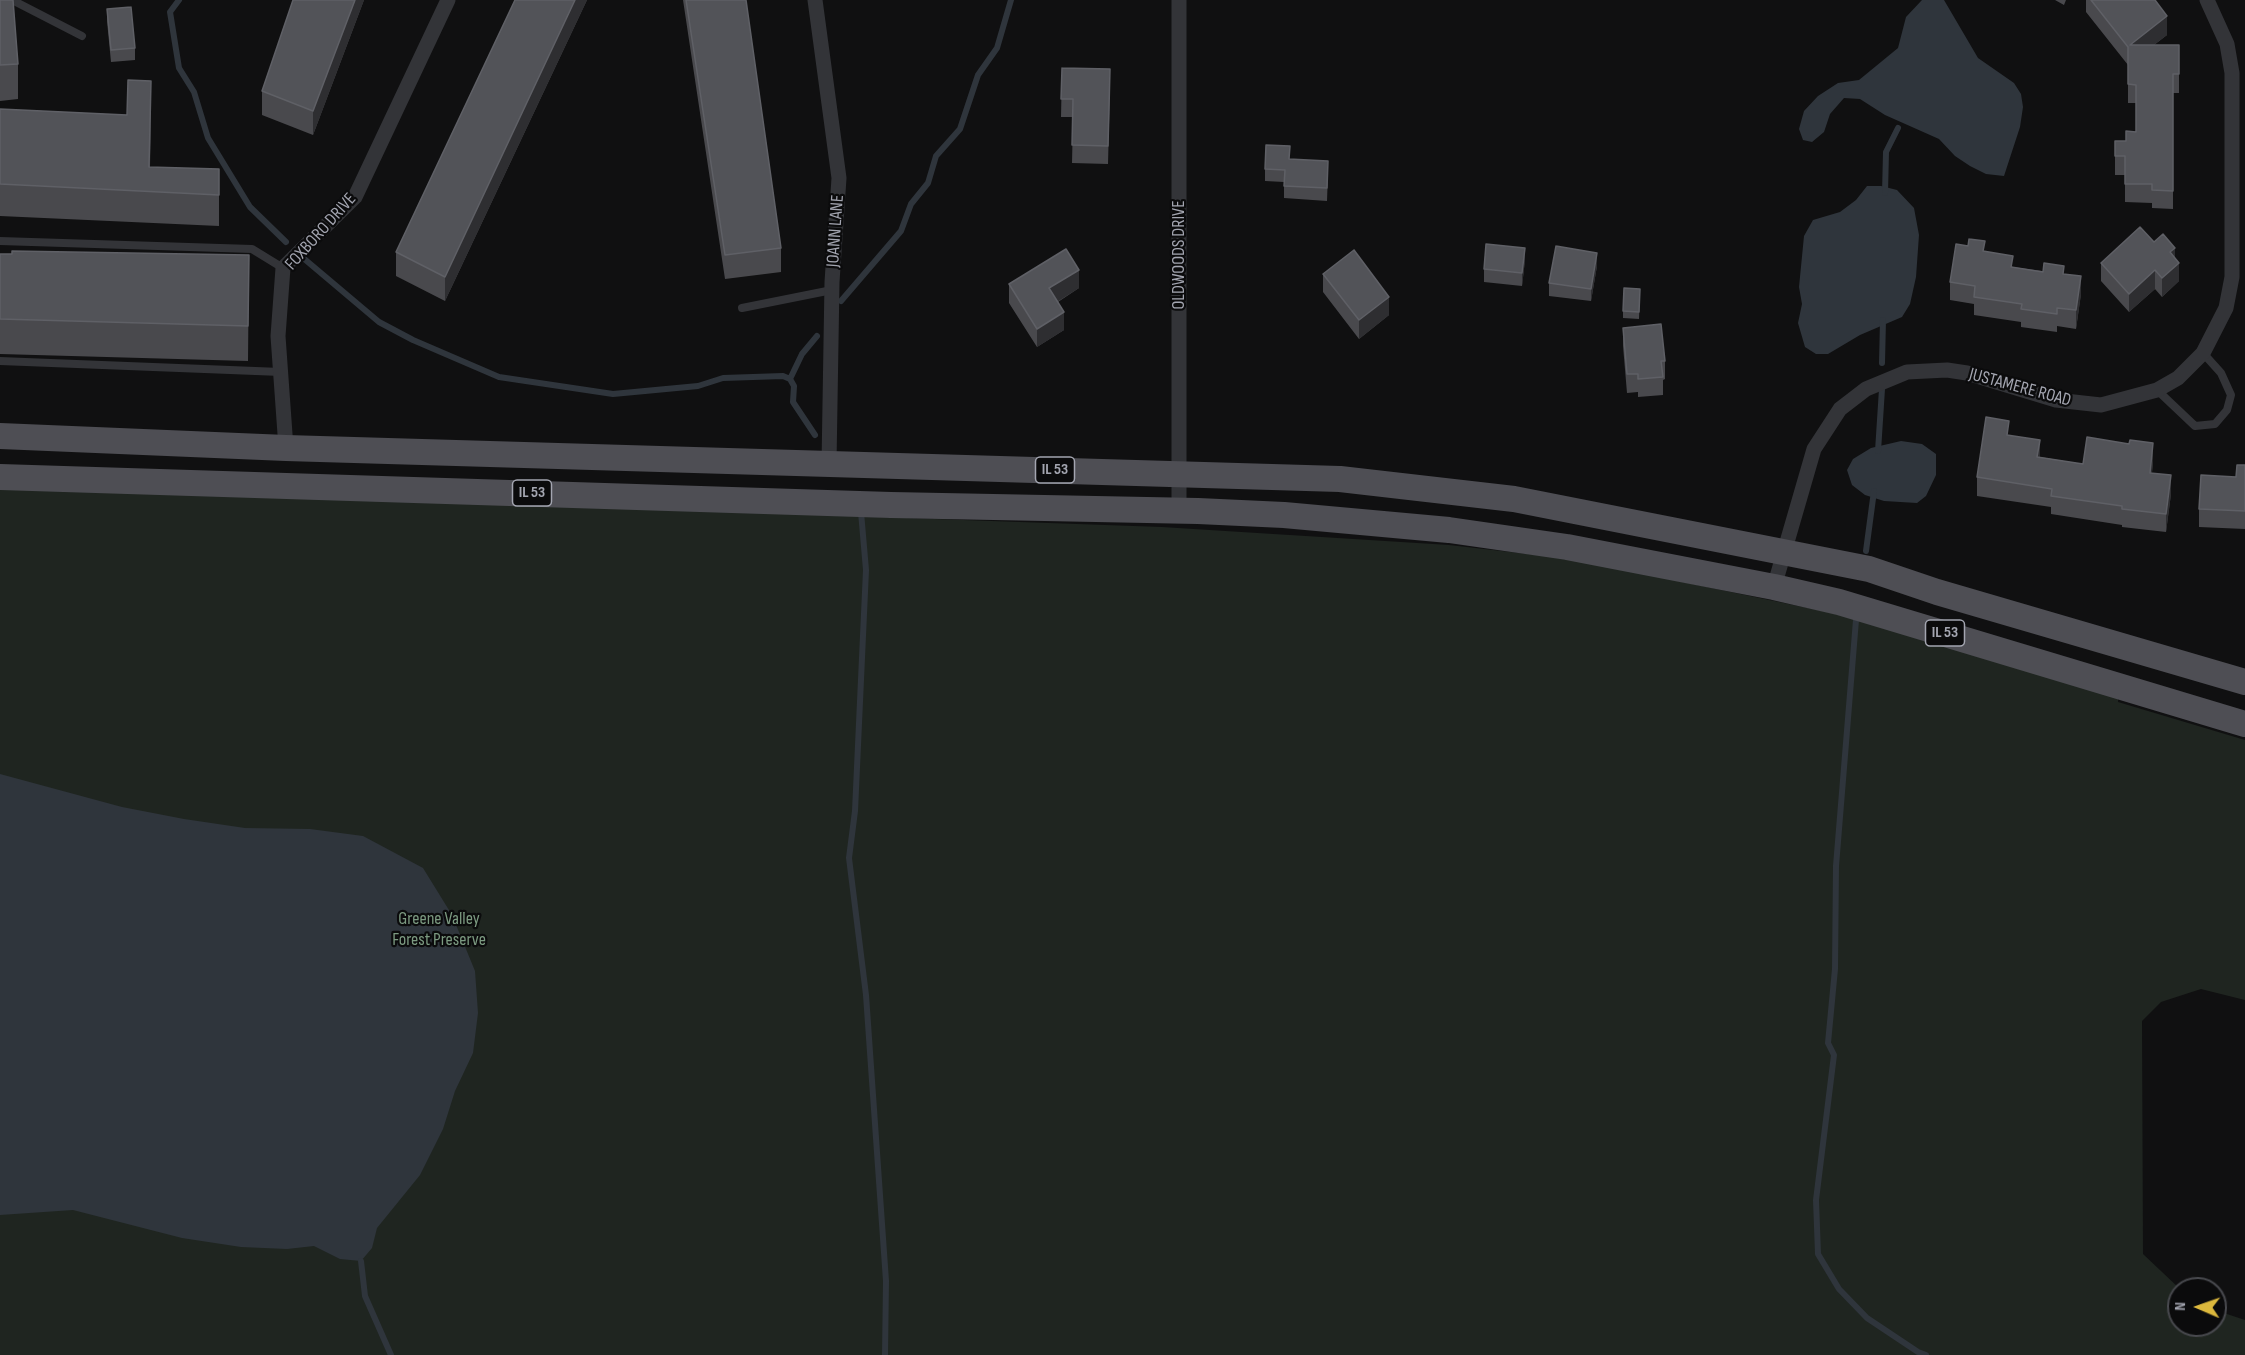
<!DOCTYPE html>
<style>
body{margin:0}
#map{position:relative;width:2245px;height:1355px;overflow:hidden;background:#101011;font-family:"Sofia Sans Condensed",sans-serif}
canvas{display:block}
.north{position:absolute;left:2167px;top:1277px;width:60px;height:60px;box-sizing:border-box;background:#0b0b0c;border:2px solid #48494e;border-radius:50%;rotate:272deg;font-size:16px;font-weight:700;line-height:24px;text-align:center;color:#a3a5b0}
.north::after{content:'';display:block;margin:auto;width:21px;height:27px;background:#dcb83d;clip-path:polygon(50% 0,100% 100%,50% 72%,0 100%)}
</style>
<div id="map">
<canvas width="2245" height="1355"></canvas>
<div class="north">N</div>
</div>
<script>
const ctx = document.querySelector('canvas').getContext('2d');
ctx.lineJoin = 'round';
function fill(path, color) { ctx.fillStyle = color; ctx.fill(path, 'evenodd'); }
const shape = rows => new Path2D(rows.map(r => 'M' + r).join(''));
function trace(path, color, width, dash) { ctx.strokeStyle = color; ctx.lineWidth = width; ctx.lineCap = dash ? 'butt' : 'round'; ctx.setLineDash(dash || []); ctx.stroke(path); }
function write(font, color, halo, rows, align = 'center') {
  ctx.font = font + ' "Sofia Sans Condensed",sans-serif'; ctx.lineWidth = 4.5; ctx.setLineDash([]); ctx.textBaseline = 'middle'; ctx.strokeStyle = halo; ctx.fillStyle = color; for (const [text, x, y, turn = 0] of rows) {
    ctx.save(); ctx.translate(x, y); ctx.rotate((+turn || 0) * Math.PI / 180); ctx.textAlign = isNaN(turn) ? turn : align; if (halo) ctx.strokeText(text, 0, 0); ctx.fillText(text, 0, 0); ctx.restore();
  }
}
const green = shape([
 [0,486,1162,527,1449,545,1572,559,1832,613,2118,693,2118,702,2245,740,2245,1000,2201,989,2161,1002,2142,1021,2143,1254,2180,1289,2179,1325,2215,1325,2215,1310,2245,1320,2245,1355,0,1355]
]);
const water = shape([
 [1922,0,1944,0,1978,58,2014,83,2021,94,2023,107,2020,127,2004,176,1986,174,1970,166,1955,156,1939,139,1885,115,1860,99,1844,98,1830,114,1824,132,1812,142,1803,140,1799,129,1804,111,1818,96,1838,83,1859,80,1898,48,1906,17],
 [1867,186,1881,186,1897,190,1914,208,1919,235,1916,277,1910,304,1902,317,1860,335,1828,354,1816,354,1805,347,1798,323,1802,304,1799,287,1804,236,1813,220,1840,212,1856,200],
 [1901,441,1922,444,1936,454,1936,475,1926,496,1917,503,1884,501,1865,495,1852,485,1847,470,1853,459,1871,448],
 [0,774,122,807,184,819,245,828,310,829,363,836,423,868,452,915,475,971,478,1013,473,1053,455,1091,443,1129,420,1175,377,1228,372,1248,361,1261,340,1259,314,1246,287,1249,241,1247,182,1238,73,1210,0,1215]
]);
const stream = shape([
 [179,0,170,12,179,68,194,92,208,138,250,207,286,242],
 [1885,193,1886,152,1898,128],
 [302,257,379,322,413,340,499,377,613,394,698,386,723,378,783,376,790,379,794,386,793,402,815,435],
 [841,301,901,231,911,204,928,183,936,156,960,129,978,75,997,48,1011,0],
 [1882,363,1883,320],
 [790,379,802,354,817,336],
 [1878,451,1882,389],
 [861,512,866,570,855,811,849,858,866,995,886,1281,885,1355],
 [1866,551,1874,491],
 [1856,620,1836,866,1835,969,1828,1043,1834,1055,1816,1200,1818,1254,1839,1289,1867,1318,1918,1352,1926,1355],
 [361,1261,365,1296,391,1355]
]);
const service = shape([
 [12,0,82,36],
 [0,241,252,249,283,268],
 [742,308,832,290],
 [0,361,281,372],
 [2157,390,2195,426,2215,424,2227,410,2231,395,2221,373,2203,353]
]);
const minor = shape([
 [815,0,839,178,832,282,829,464],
 [1179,0,1179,511],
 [286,448,278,336,283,268,355,197,448,0],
 [1774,587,1814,449,1840,409,1866,389,1907,372,1947,370,1967,373,2056,400,2101,405,2157,390,2178,378,2203,353,2226,308,2232,277,2232,73,2227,44,2207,0]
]);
const primary = shape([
 [0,436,286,448,1340,479,1514,499,1869,569,1937,592,2245,682],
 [0,477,891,505,1198,511,1284,515,1449,530,1567,547,1774,587,1839,602,2245,724]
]);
const wall = shape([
 [0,0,18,64,18,99,0,101],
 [293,0,364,0,313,135,262,115,262,91],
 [515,0,587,0,445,301,396,276,396,252],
 [683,0,746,0,781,248,781,272,725,279],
 [2055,0,2066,0,2064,5],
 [2086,0,2155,0,2167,35,2154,45,2179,45,2179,93,2173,93,2173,209,2152,208,2152,203,2125,202,2125,175,2115,175,2115,156,2126,141,2136,132,2136,103,2128,103,2128,65,2086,12],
 [107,9,135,48,135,60,111,62,107,21],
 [1062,68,1110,87,1108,164,1072,163,1073,117,1061,117],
 [0,109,127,115,151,112,150,167,219,169,219,226,0,216],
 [1290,159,1328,173,1327,201,1284,198,1284,182,1265,181,1265,169],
 [2154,242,2175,258,2179,281,2162,297,2155,289,2129,312,2101,281,2101,263],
 [1985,251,2013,267,2064,274,2081,294,2076,329,2057,326,2057,332,2021,327,2021,322,1974,315,1974,304,1950,300,1950,282],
 [0,254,249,255,248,361,0,354],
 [1525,260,1522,286,1484,282,1484,269],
 [1597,266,1591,301,1549,296,1549,283],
 [1323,274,1389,315,1359,339,1323,292],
 [1009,284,1079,288,1058,302,1064,330,1037,347,1009,303],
 [1640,295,1639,319,1623,318,1623,311],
 [1623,328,1665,361,1665,379,1663,380,1663,395,1638,397,1638,392,1627,393,1623,346],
 [2009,435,2040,457,2083,464,2153,461,2152,473,2171,494,2166,532,2122,527,2122,525,2051,514,2051,507,1977,496,1977,477],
 [2245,465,2245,529,2199,527,2199,509,2236,477]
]);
const shadedWall = shape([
 [355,0,364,0,313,135,313,111],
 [575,0,587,0,445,301,445,277],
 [2167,16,2167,35,2130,63,2130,45],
 [151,81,151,112,149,191,149,167],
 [1525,248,1525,260,1522,286,1522,273],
 [2175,248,2175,266,2170,252],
 [1597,253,1597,266,1591,301,1591,289],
 [2179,263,2179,281,2162,297,2162,278],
 [1079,270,1079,288,1049,307,1049,288],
 [2155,270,2155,289,2129,312,2129,294],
 [2081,276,2081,294,2076,329,2076,310],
 [1389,297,1389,315,1359,339,1359,320],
 [1064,312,1064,330,1037,347,1037,329],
 [2040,440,2040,458,2037,457],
 [2153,443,2153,461,2150,491,2150,473],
 [2171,475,2171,494,2166,532,2166,514]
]);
const building = shape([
 [0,0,13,0,18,64,0,65,0,0],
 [293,0,355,0,313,111,262,91,293,0],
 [515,0,575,0,445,277,396,252,515,0],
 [686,0,746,0,781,248,725,255,686,0],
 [2091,0,2155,0,2167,16,2130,45,2179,45,2179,74,2173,74,2173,191,2152,190,2152,184,2125,184,2125,156,2115,156,2115,141,2126,141,2126,131,2136,132,2136,85,2128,84,2128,47,2091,0],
 [131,7,135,48,111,50,107,9,131,7],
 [1062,68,1110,69,1108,146,1072,145,1073,99,1061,99,1062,68],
 [128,80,151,81,149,167,219,169,219,195,0,184,0,109,127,115,128,80],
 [1266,145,1290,146,1289,159,1328,161,1327,188,1284,186,1285,170,1265,169,1266,145],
 [2140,227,2154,242,2163,234,2175,248,2170,252,2179,263,2162,278,2155,270,2129,294,2101,263,2140,227],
 [1969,239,1985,241,1983,251,2013,256,2011,267,2043,272,2044,263,2064,266,2063,274,2081,276,2076,310,2057,308,2057,314,2021,309,2022,304,1974,297,1975,286,1950,282,1956,244,1968,246,1969,239],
 [1486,244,1525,248,1522,273,1484,269,1486,244],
 [1556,246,1597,253,1591,289,1549,283,1556,246],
 [1066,249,1079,270,1049,288,1064,312,1037,329,1009,284,1066,249],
 [1354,250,1389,297,1359,320,1323,274,1354,250],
 [12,251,249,255,248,326,0,319,0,254,12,254,12,251],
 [1624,288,1640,289,1639,312,1623,311,1624,288],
 [1661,324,1665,361,1661,361,1663,377,1638,379,1638,374,1627,374,1623,328,1661,324],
 [1986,417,2009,421,2007,435,2040,440,2037,457,2083,464,2087,437,2129,444,2130,440,2153,443,2150,473,2171,475,2166,514,2122,509,2122,506,2051,496,2052,489,1977,477,1986,417],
 [2237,465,2245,465,2245,511,2199,509,2201,475,2236,477,2237,465]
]);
const shields = [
 [1055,470,39],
 [532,493,39],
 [1945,633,39]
];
const shieldNames = [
 ["IL 53",1055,470],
 ["IL 53",532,493],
 ["IL 53",1945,633]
];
const streetNames = [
 ["JOANN LANE",836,231,-86],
 ["FOXBORO DRIVE",321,232,-48],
 ["OLDWOODS DRIVE",1179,255,-90],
 ["JUSTAMERE ROAD",2020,388,15]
];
const parkNames = [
 ["Greene Valley",439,919],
 ["Forest Preserve",439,940]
];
fill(green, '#1f2520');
fill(water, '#2f353c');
trace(stream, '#2f353c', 6);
trace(service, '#333438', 8);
trace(minor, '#333438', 15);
trace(primary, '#4e4e54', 26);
fill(wall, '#49494d');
fill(shadedWall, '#2e2e31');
fill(building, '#525358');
trace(building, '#5f6066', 1.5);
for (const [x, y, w] of shields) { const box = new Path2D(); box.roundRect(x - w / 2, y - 13, w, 26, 4.5); ctx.fillStyle = '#0b0b0c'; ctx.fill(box); trace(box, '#a3a5b0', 1.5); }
write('bold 16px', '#a3a5b0', null, shieldNames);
write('18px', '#a3a5b0', '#0b0b0c', streetNames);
write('18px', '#7c9a81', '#0b0b0c', parkNames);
</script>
